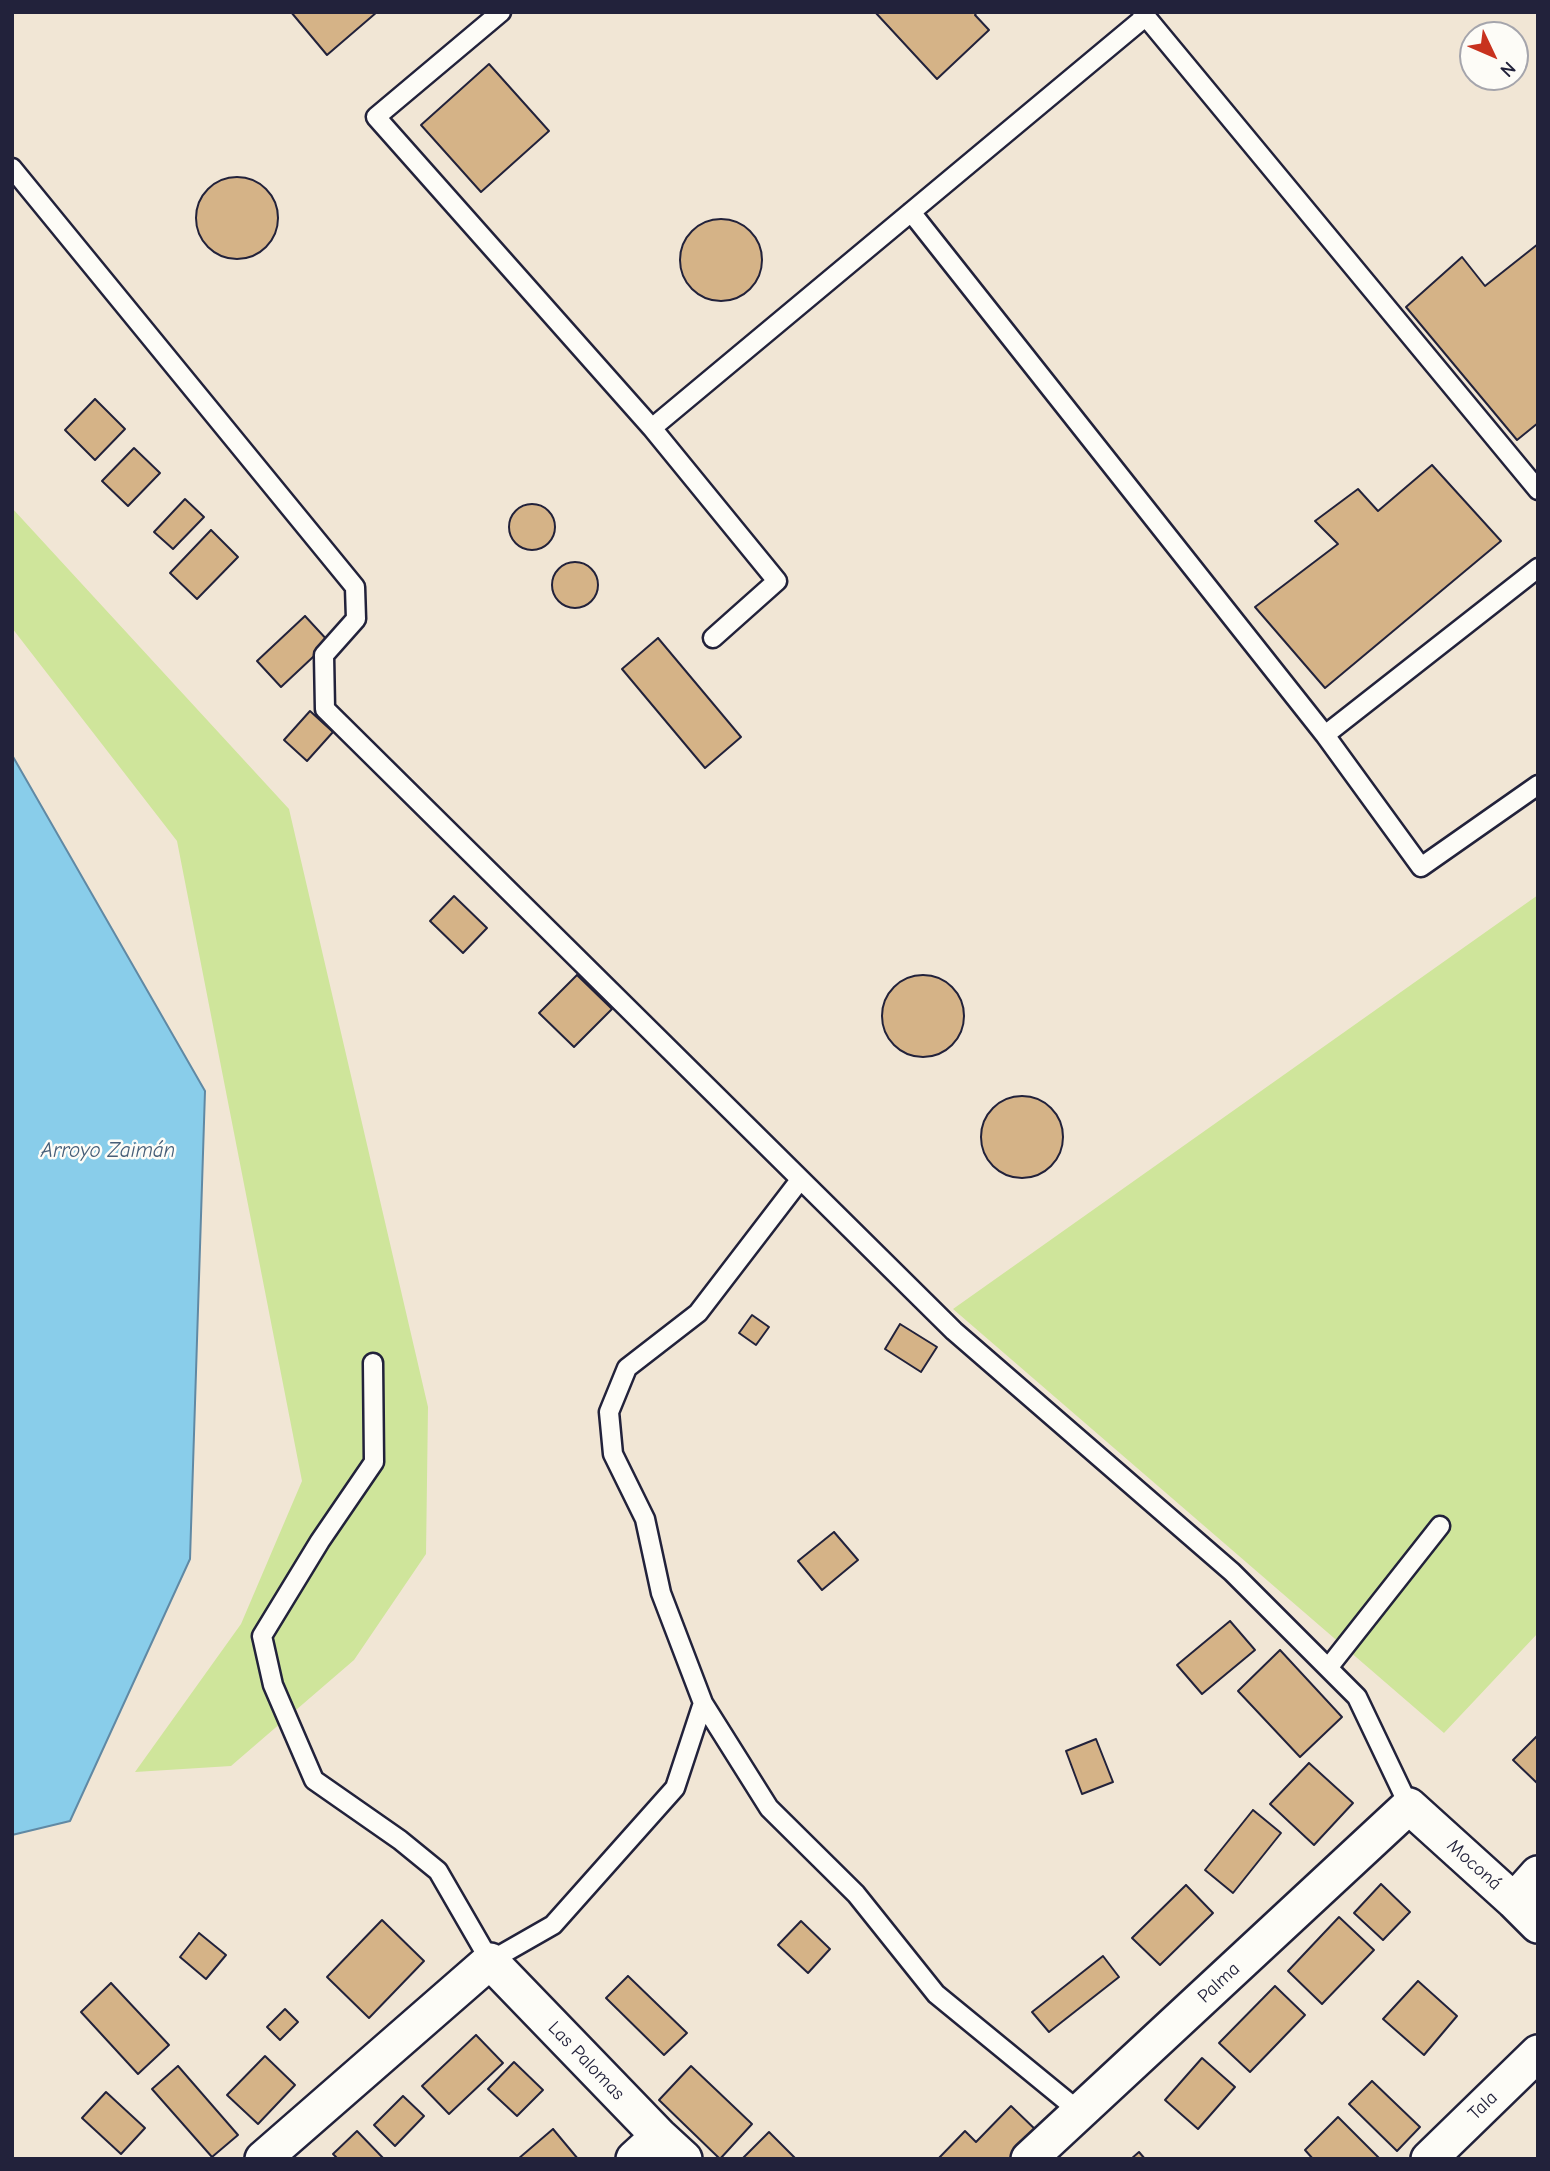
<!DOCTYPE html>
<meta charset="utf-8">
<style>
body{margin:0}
#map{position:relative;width:1550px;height:2171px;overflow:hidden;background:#f1e6d5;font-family:"Comic Neue",sans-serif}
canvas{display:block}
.frame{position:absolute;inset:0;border:14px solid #22223b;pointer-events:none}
.north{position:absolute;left:1459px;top:21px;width:70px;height:70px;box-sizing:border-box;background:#fdfcf7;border:2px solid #a5a5ac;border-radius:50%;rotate:134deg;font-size:19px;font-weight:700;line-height:28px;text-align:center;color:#22223b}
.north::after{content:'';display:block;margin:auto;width:24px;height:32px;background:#c8321e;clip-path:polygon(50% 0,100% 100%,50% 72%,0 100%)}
</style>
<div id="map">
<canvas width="1550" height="2171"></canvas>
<div class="frame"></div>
<div class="north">N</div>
</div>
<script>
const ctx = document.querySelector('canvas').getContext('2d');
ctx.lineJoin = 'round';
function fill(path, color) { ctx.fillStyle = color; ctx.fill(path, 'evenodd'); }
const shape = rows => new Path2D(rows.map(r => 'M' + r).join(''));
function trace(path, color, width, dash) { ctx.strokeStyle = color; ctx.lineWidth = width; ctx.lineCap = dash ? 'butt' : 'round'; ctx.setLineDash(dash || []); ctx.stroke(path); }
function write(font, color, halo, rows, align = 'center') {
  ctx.font = font + ' "Comic Neue",sans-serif'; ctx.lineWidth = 5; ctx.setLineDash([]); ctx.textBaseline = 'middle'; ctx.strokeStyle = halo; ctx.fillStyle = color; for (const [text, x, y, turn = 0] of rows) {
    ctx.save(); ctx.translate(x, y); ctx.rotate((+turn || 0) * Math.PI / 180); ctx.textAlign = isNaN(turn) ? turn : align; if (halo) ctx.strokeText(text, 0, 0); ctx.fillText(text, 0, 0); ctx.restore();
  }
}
const green = shape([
 [12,508,289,809,428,1407,426,1554,354,1660,231,1766,135,1772,241,1624,302,1481,177,841,12,628],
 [1538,895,1538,1633,1444,1733,953,1309]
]);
const water = shape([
 [12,755,205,1091,190,1559,70,1821,12,1835,12,755]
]);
const building = shape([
 [291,12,377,12,327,55,291,12],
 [875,12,977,12,975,15,989,30,937,79,875,12],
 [489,64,549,131,481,192,421,125,489,64],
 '196 218a41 41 0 1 1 82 0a41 41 0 1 1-82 0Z',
 '680 260a41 41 0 1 1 82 0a41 41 0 1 1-82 0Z',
 [1538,244,1538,423,1517,440,1406,307,1462,257,1485,286,1538,244],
 [95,399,125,429,95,460,65,430,95,399],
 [134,448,160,473,128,506,102,481,134,448],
 [1432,465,1501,541,1325,688,1255,607,1338,544,1315,521,1358,489,1378,511,1432,465],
 [185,499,204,517,173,549,154,532,185,499],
 '509 527a23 23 0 1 1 46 0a23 23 0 1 1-46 0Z',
 [211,530,238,557,197,599,170,573,211,530],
 '552 585a23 23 0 1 1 46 0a23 23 0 1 1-46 0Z',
 [305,616,329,642,281,687,257,661,305,616],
 [658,638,741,737,705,768,622,669,658,638],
 [310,711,333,732,307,761,284,740,310,711],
 [454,896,487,928,463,953,430,921,454,896],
 '882 1016a41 41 0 1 1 82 0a41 41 0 1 1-82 0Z',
 [577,975,612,1009,574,1047,539,1013,577,975],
 '981 1137a41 41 0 1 1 82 0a41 41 0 1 1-82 0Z',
 [752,1315,769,1327,756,1345,739,1333,752,1315],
 [900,1324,937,1347,921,1372,885,1349,900,1324],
 [834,1532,858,1560,822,1590,798,1561,834,1532],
 [1230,1621,1255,1650,1202,1694,1177,1665,1230,1621],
 [1280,1650,1342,1717,1300,1757,1238,1691,1280,1650],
 [1538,1735,1538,1784,1513,1760,1538,1735],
 [1096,1739,1113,1782,1082,1794,1066,1751,1096,1739],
 [1309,1763,1353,1803,1314,1845,1270,1804,1309,1763],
 [1253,1810,1281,1833,1233,1893,1205,1870,1253,1810],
 [1381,1884,1410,1912,1383,1940,1354,1913,1381,1884],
 [1186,1885,1213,1913,1160,1965,1132,1938,1186,1885],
 [1339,1917,1374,1950,1322,2004,1288,1971,1339,1917],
 [382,1920,424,1961,369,2018,327,1977,382,1920],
 [801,1921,830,1949,808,1973,778,1945,801,1921],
 [199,1933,226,1955,206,1979,180,1957,199,1933],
 [1103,1956,1119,1977,1049,2032,1032,2012,1103,1956],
 [628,1976,687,2033,664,2055,606,1998,628,1976],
 [1418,1981,1457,2016,1424,2055,1383,2019,1418,1981],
 [111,1983,169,2045,138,2074,81,2012,111,1983],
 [1275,1986,1305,2015,1250,2072,1219,2043,1275,1986],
 [285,2009,298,2022,280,2040,267,2027,285,2009],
 [476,2035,503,2063,449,2114,422,2086,476,2035],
 [265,2056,295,2085,258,2124,227,2095,265,2056],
 [1202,2058,1235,2087,1198,2129,1165,2100,1202,2058],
 [514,2062,543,2090,517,2116,488,2089,514,2062],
 [178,2066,238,2135,212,2157,152,2089,178,2066],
 [691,2066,752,2124,720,2159,659,2100,691,2066],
 [1372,2081,1420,2127,1397,2151,1349,2104,1372,2081],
 [106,2092,145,2128,121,2154,82,2118,106,2092],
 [403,2096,424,2116,395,2146,374,2125,403,2096],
 [1011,2106,1038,2132,1011,2159,938,2159,965,2131,976,2142,1011,2106],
 [1338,2117,1380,2159,1313,2159,1305,2150,1338,2117],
 [553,2129,578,2159,518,2159,553,2129],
 [357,2131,384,2159,338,2159,333,2154,357,2131],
 [769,2132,796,2159,742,2159,769,2132],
 [1139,2152,1145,2159,1131,2159,1139,2152]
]);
const service = shape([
 [501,12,376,117,652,428,777,581,713,638],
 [1142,12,1538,490],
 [12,168,355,587,356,619,324,655,325,709,954,1331,1232,1572,1357,1697,1409,1806],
 [911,212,1325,735],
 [652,428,1145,17],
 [1538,568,1325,735,1421,867,1538,785],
 [800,1180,698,1313,627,1368,609,1412,613,1454,645,1519,661,1593,703,1703,769,1808,856,1894,936,1994,1080,2112],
 [373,1363,374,1462,320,1541,262,1636,273,1685,314,1780,400,1840,438,1871,490,1961,553,1925,675,1788,703,1703],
 [1328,1668,1440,1526]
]);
const minor = shape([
 [1514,1901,1538,1874],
 [263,2159,490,1961,659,2136,684,2159],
 [634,2159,659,2136],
 [1029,2159,1409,1806,1514,1901,1538,1925],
 [1429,2159,1538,2053]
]);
const streetNames = [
 ["Moconá",1474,1865,42],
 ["Palma",1219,1983,-43],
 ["Las Palomas",586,2061,46],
 ["Tala",1483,2106,-44]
];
const waterNames = [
 ["Arroyo Zaimán",108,1151]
];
fill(green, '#cfe59b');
fill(water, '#89cdea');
trace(water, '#6089a4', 2);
fill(building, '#d5b387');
trace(building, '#22223b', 2);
trace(service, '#22223b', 23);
trace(minor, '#22223b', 40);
trace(service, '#fdfcf7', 18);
trace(minor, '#fdfcf7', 35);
write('19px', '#22223b', '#fdfcf7', streetNames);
write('italic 21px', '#465e78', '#fdfcf7', waterNames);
</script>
